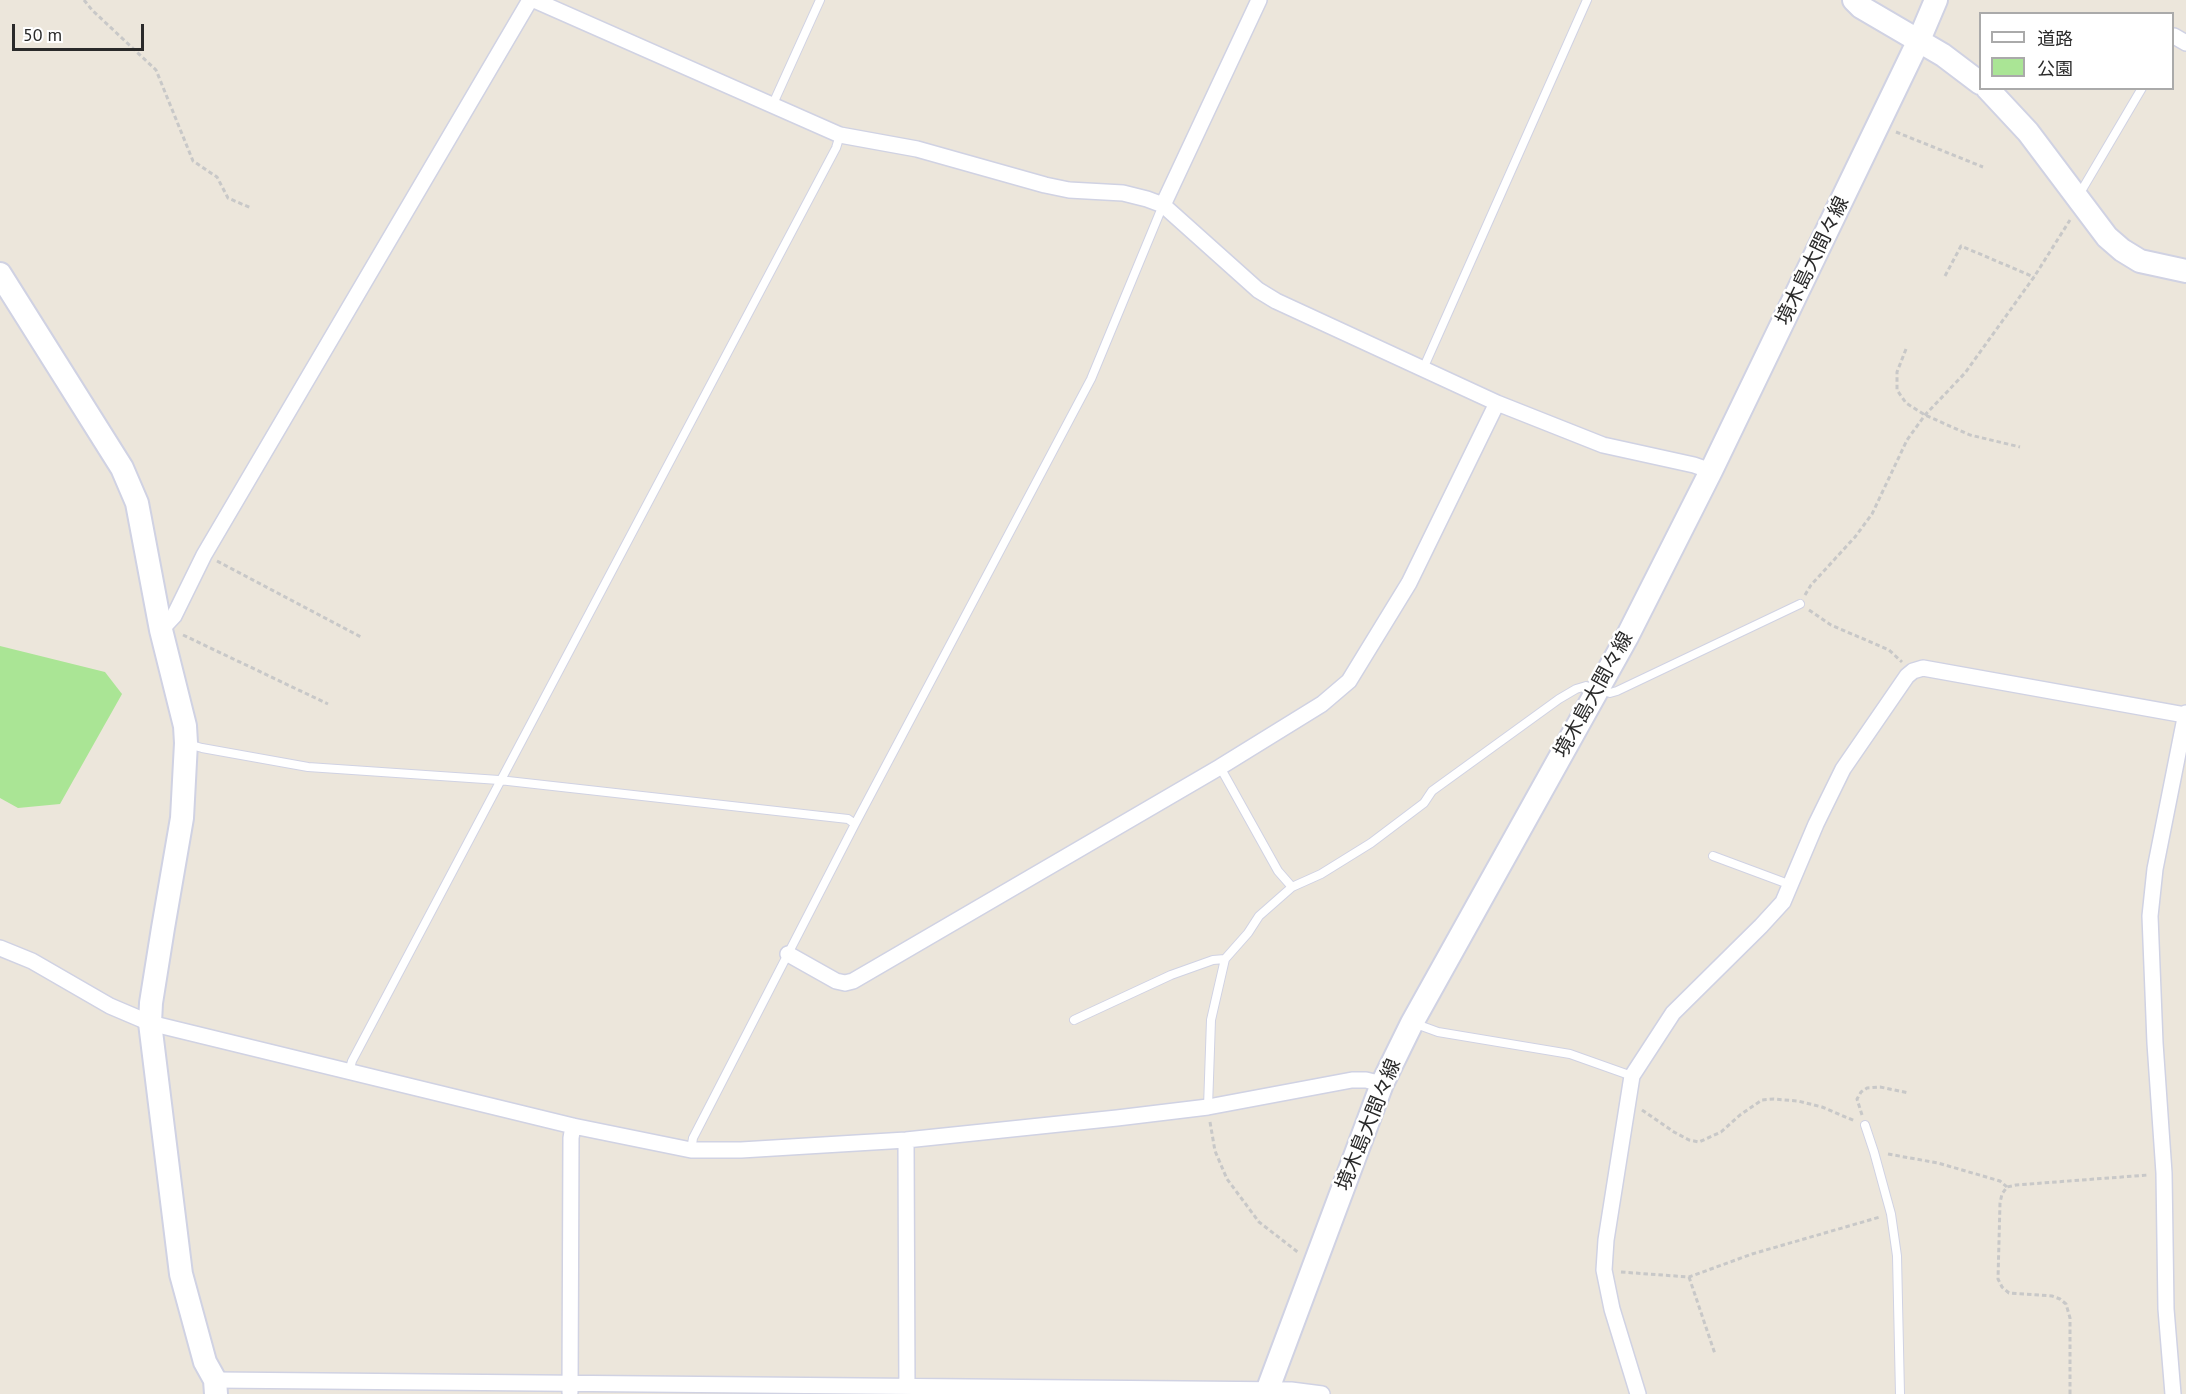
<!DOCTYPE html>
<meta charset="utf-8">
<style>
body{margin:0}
#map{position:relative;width:2186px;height:1394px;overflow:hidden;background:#ece6db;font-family:"PT Sans","Noto Sans JP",sans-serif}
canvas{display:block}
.legend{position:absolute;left:1979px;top:12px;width:195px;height:78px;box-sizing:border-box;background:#fff;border:2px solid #aaa;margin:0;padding:8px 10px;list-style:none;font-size:18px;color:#2a2a2a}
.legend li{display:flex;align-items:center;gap:12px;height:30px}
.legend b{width:30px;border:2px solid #aaa}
.scale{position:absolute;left:12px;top:24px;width:132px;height:27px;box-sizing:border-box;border:3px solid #2a2a2a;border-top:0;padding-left:8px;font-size:18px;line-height:21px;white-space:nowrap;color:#2a2a2a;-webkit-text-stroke:4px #fff;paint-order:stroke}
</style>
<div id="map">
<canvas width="2186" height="1394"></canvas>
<ul class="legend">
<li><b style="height:8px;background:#fff"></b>道路</li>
<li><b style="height:16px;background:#aae595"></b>公園</li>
</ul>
<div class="scale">50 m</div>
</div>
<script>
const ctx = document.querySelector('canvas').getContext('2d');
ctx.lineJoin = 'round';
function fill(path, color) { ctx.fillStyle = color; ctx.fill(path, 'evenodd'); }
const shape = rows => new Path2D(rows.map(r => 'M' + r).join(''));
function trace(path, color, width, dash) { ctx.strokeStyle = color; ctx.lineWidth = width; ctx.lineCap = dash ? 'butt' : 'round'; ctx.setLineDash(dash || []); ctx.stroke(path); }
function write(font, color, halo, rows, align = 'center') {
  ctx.font = font + ' "PT Sans","Noto Sans JP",sans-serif'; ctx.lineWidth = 5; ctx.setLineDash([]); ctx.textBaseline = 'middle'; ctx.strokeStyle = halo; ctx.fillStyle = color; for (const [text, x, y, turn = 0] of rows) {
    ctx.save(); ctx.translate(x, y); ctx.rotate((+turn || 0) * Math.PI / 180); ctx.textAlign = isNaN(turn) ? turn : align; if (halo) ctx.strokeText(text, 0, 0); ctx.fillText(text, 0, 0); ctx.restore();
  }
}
const green = shape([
 [0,646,105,672,122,694,60,804,18,808,0,798]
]);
const path = shape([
 [84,0,92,10,156,70,193,161,217,177,228,198,251,208],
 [1896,132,1983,167],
 [1945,276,1961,246,2034,277],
 [1906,349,1897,372,1897,390,1906,403,1925,415,1970,435,2020,447],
 [217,561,361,637],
 [1805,595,1811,585,1855,537,1872,514,1907,440,1925,415,1965,373,2034,277,2070,220],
 [1809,610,1831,625,1889,650,1902,662],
 [183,635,328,704],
 [1642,1110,1674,1132,1689,1140,1699,1142,1721,1132,1740,1115,1762,1100,1774,1099,1798,1101,1822,1107,1855,1121],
 [1862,1115,1857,1099,1861,1092,1867,1088,1880,1087,1909,1093],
 [1210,1122,1215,1151,1227,1179,1259,1222,1299,1253],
 [1888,1154,1938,1163,2000,1181,2007,1187],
 [1621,1272,1689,1277,1752,1254,1880,1217],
 [1689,1277,1715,1354],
 [2070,1394,2070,1318,2066,1304,2060,1299,2052,1296,2009,1293,2002,1287,1998,1279,2000,1203,2002,1194,2007,1187,2016,1185,2148,1175]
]);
const lane = shape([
 [772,106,820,0],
 [2077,194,2083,188,2142,88],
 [1423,369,1587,0],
 [188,744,202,748,308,767,499,780,848,819,855,824],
 [1220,767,1278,871,1292,887],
 [1713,856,1791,885],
 [1074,1020,1171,975,1213,960,1225,959],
 [1416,1024,1438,1032,1570,1054,1632,1076],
 [349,1072,352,1061,836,148,840,135],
 [1208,1107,1211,1020,1225,959,1248,933,1259,916,1292,887,1321,874,1371,843,1424,803,1432,791,1559,699,1576,689,1586,686,1610,693,1617,691,1800,604],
 [1865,1125,1874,1152,1891,1214,1897,1256,1900,1394],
 [691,1150,693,1138,855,824,1091,379,1163,205]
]);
const street = shape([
 [534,0,840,135,917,149,1045,185,1069,190,1123,193,1147,199,1163,205,1258,290,1276,301,1497,403,1603,445,1694,465,1711,471],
 [2174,36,2186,43],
 [1163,205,1259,0],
 [161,630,174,616,204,555,530,0],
 [0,948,32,961,110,1006,150,1023,573,1126,691,1150,741,1150,906,1140,1117,1118,1208,1107,1352,1080,1366,1080,1382,1084],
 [788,954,836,981,845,983,853,981,1220,767,1322,704,1349,681,1409,583,1497,403],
 [906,1140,907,1394],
 [215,1380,1291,1390,1322,1394],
 [570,1392,571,1138,573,1126],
 [1638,1394,1612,1309,1604,1270,1606,1240,1632,1076,1673,1013,1761,926,1783,902,1816,824,1843,769,1907,676,1913,671,1923,668,2185,715],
 [2173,1394,2166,1309,2164,1173,2155,1043,2150,916,2155,869,2186,713]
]);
const secondary = shape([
 [1854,0,1861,7,1943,55,1980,83],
 [1987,88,2028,132,2107,237,2122,250,2140,261,2186,271],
 [0,274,122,468,137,503,161,630,185,726,186,743,182,818,163,928,151,1003,150,1023,181,1274,205,1362,215,1380,216,1394],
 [1266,1394,1382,1084,1412,1023,1627,637,1711,471,1919,40,1936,0]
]);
const streetNames = [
 ["境木島大間々線",1813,261,-64],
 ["境木島大間々線",1594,695,-61],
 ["境木島大間々線",1369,1125,-68]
];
fill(green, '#aae595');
trace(lane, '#d0d2e3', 10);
trace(street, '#d0d2e3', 18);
trace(secondary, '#d0d2e3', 26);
trace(path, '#c8c8c8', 3, [4.5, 3]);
trace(lane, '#fff', 8);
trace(street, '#fff', 15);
trace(secondary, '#fff', 22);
write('20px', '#2a2a2a', '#fff', streetNames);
</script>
